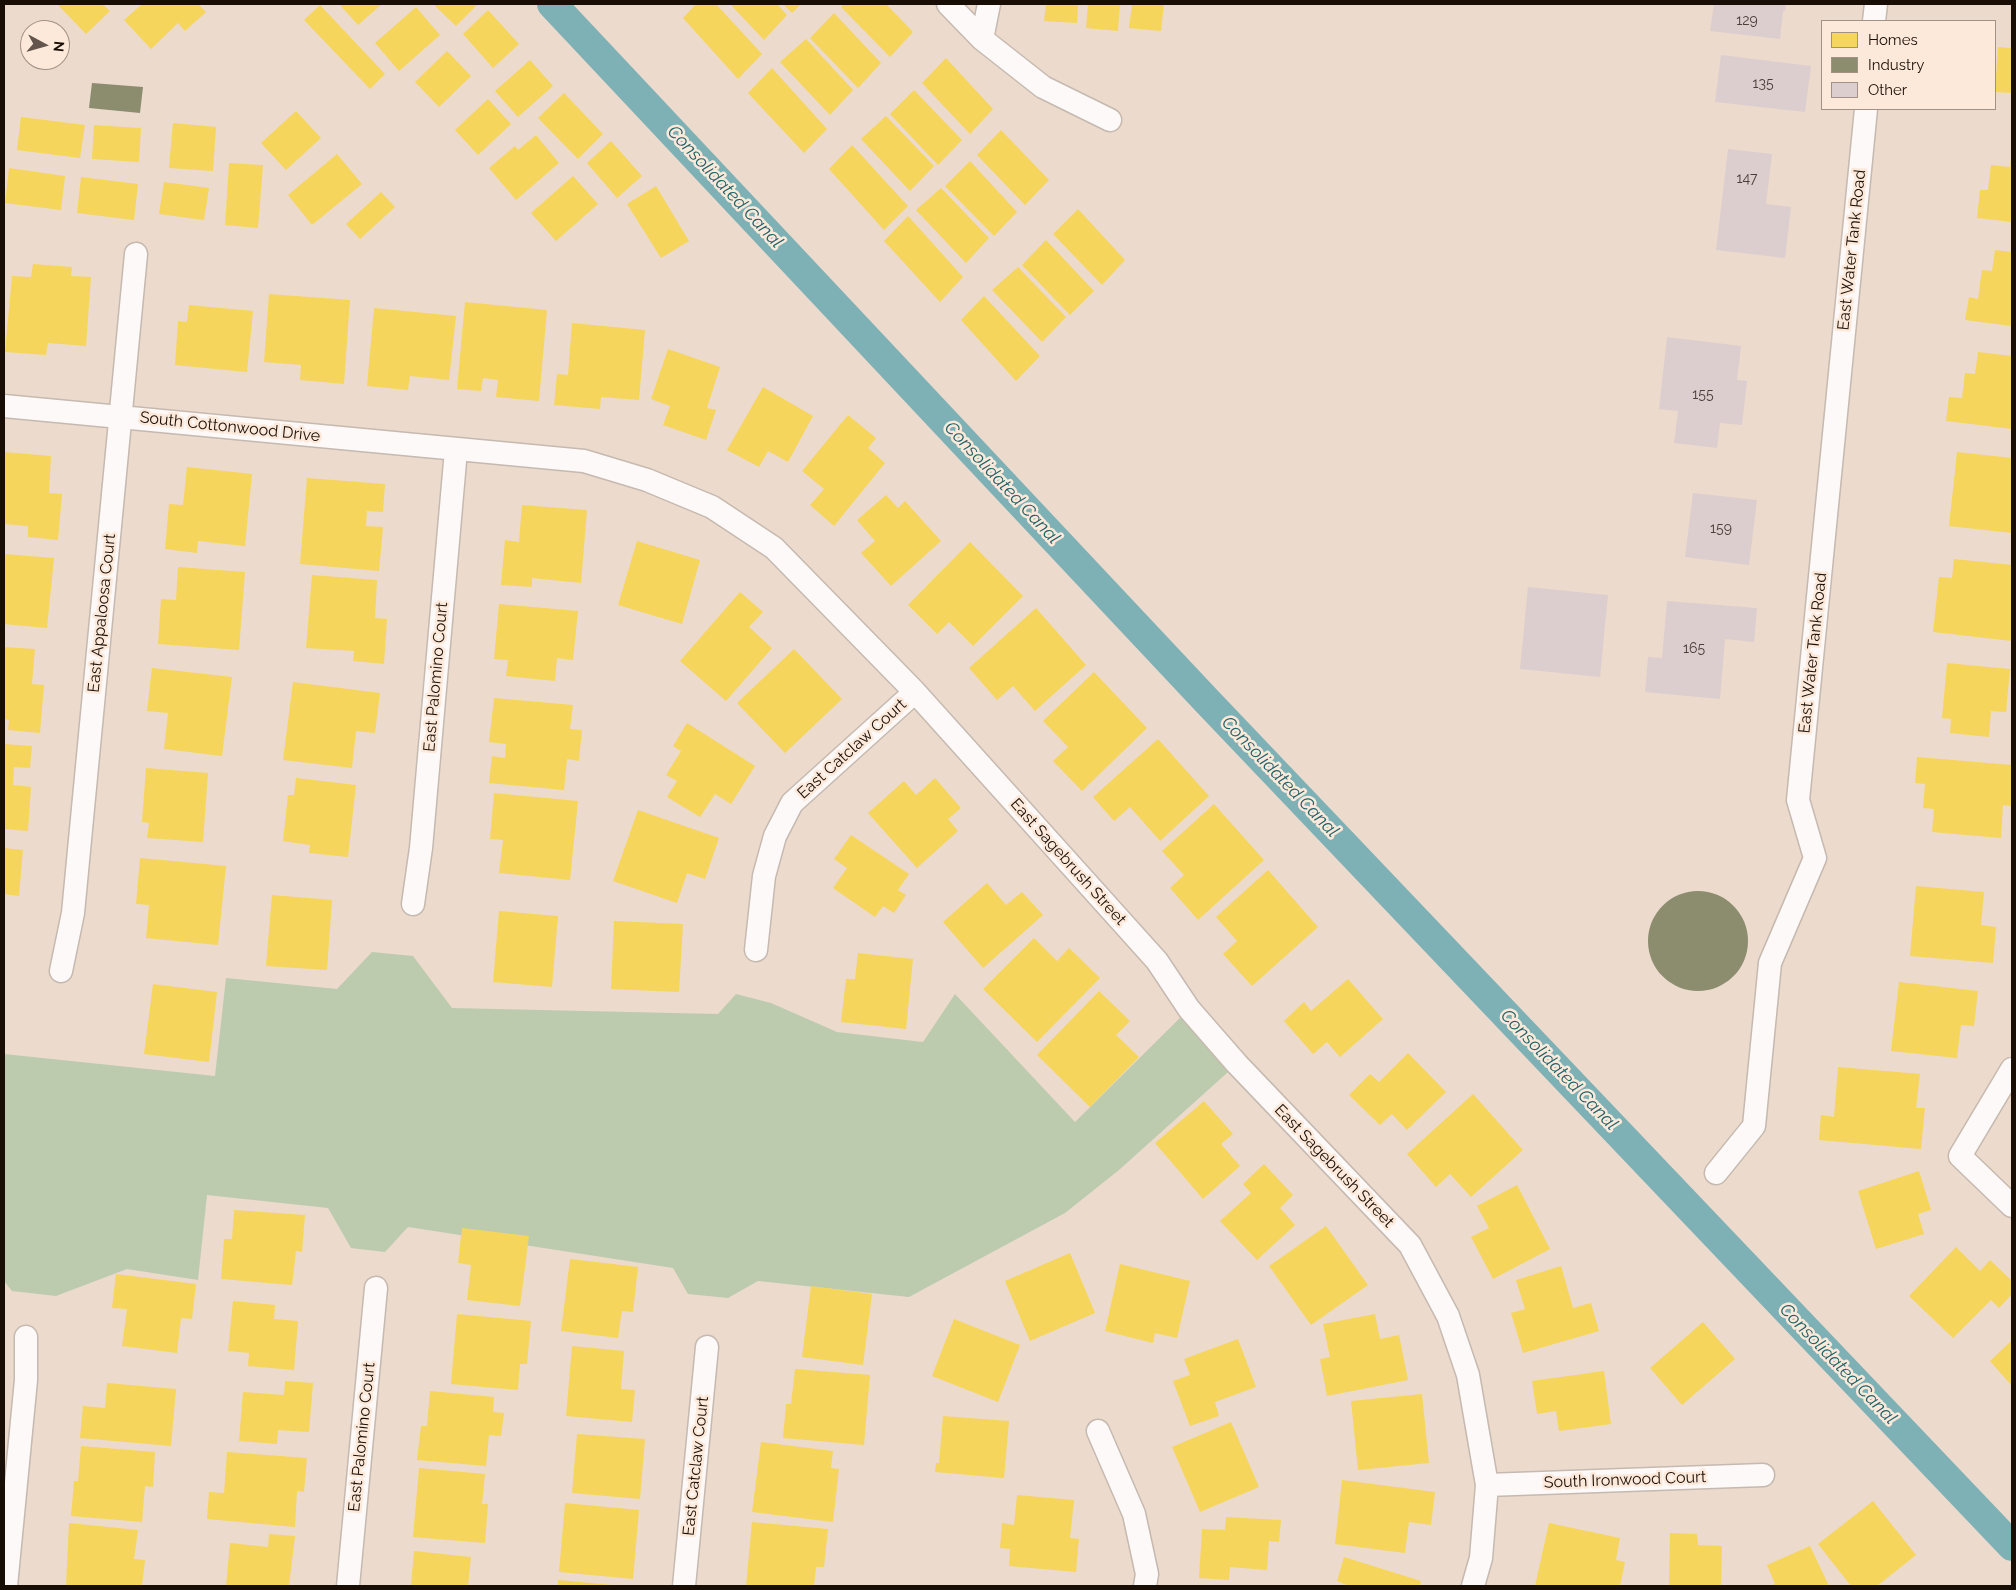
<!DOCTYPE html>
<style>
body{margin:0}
#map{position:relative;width:2016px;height:1590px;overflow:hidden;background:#ecdacd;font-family:Raleway,sans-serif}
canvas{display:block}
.frame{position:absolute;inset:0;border:5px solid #190e06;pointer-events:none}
.legend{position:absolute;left:1821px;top:20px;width:175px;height:90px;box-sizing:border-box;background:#fde9da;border:1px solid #a29185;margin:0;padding:6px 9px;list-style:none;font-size:15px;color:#190e06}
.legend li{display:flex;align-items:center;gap:10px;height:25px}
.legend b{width:25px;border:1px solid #a29185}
.north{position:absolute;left:20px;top:20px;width:50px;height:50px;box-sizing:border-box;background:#fde9da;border:1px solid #a29185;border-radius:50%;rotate:96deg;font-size:14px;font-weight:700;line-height:20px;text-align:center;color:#190e06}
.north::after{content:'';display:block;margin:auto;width:18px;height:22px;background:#63554c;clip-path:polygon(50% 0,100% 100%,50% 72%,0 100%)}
</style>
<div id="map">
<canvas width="2016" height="1590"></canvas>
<div class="frame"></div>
<ul class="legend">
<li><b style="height:14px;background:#f6d55c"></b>Homes</li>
<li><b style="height:14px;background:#8c8c6e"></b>Industry</li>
<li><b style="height:14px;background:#dccece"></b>Other</li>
</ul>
<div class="north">N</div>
</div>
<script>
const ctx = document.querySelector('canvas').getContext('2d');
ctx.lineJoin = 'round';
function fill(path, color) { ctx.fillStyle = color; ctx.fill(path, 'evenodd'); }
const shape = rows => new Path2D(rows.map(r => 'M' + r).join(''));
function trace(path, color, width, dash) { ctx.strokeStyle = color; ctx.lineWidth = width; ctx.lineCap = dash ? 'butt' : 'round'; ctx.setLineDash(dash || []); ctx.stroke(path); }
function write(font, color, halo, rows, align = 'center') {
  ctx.font = font + ' Raleway,sans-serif'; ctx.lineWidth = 5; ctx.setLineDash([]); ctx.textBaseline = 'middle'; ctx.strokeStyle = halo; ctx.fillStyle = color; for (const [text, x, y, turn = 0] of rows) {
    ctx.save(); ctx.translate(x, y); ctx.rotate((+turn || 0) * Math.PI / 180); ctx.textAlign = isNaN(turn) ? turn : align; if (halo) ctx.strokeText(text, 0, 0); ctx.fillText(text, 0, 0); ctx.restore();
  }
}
const green = shape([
 [372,952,413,956,452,1008,718,1014,736,994,771,1003,837,1032,923,1042,955,994,1075,1122,1189,1009,1237,1064,1119,1170,1065,1213,909,1297,758,1281,728,1298,688,1294,673,1268,408,1227,385,1252,351,1248,328,1208,207,1195,198,1280,127,1269,56,1296,12,1291,4,1281,4,1054,215,1076,226,978,337,989]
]);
const homes = shape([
 [57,4,102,4,110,11,86,34],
 [142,4,198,4,206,12,185,31,178,23,151,49,124,20],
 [339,4,382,4,358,25],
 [433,4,478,4,456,26],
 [696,4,716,4,762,54,738,79,683,18],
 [730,4,777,4,787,15,764,40],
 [783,4,801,4,792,13],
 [844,4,886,4,913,32,890,57,841,7],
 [1046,4,1078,4,1077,23,1044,21],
 [1088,4,1120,4,1118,31,1086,28],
 [1132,4,1164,4,1161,31,1129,28],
 [320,5,385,74,370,89,304,20],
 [416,7,440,35,399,71,375,43],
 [488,10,519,44,493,68,463,34],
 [834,13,881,63,858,88,810,38],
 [806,39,853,90,830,115,780,62],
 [1998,47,2012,48,2012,93,1995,92],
 [447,51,471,76,439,107,415,82],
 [946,58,993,109,970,134,922,83],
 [530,60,553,86,518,117,495,91],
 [772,68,827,129,804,153,748,93],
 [914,90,962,140,938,165,890,114],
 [564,93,603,134,578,159,538,118],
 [488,99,511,124,478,155,455,130],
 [296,111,321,138,286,170,261,143],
 [886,116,934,166,910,191,861,139],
 [21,117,85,125,80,158,17,150],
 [173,123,216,127,213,171,169,168],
 [94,125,141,128,139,162,92,159],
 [1001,130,1049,180,1025,205,977,155],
 [536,135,559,163,516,200,489,168,515,146,518,150],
 [611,141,642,176,617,198,587,163],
 [852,145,908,206,884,230,829,169],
 [337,154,362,184,312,225,288,195],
 [2011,159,2012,222,1977,218,1980,190,1988,190,1991,165,2010,167],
 [970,161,1017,212,994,236,945,186],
 [229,163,263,165,258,228,225,225],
 [9,168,65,176,61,210,5,203],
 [573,176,598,204,556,241,531,213],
 [81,177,138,184,134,220,77,213],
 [164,182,209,188,204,220,159,214],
 [656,186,689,241,661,258,627,204],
 [941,188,989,238,966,263,916,210],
 [381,192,395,207,360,239,346,224],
 [1078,209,1125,260,1102,285,1053,234],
 [908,216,963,277,940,302,884,241],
 [1046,240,1094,291,1070,315,1022,265],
 [1995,250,2012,252,2012,326,1965,320,1969,297,1978,299,1982,270,1992,271],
 [33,264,72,267,71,276,91,277,86,346,48,343,46,355,5,352,12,276,31,277],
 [1018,267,1066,317,1042,342,992,290],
 [269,294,350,300,344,384,300,380,301,365,264,362],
 [984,296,1040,356,1016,381,961,320],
 [465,302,547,310,539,401,496,397,498,380,483,378,481,391,457,389],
 [189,305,253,311,247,372,175,365,178,321,187,322],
 [374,308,456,316,449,380,410,376,408,390,367,386],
 [572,323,645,330,639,400,601,397,600,409,554,405,557,374,568,375],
 [668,349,720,367,707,408,716,410,706,440,663,425,670,406,651,399],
 [1978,352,2012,356,2012,429,1946,421,1949,397,1962,398,1965,373,1975,374],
 [763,387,813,416,788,462,768,451,759,467,727,450],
 [848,415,876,438,868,448,885,463,834,526,810,505,824,489,802,471],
 [4,452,51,456,49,493,62,494,58,540,28,537,28,526,4,524],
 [1957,452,2012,458,2012,533,1949,526],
 [187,467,252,474,245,546,198,541,197,553,165,549,169,504,183,505],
 [307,478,385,484,383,512,367,511,366,526,383,527,379,571,300,564],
 [886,495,898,508,905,501,941,541,891,586,861,553,875,541,857,520],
 [522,505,587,510,581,583,532,578,532,587,501,585,505,540,519,542],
 [637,541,700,560,682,624,618,605],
 [970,542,1023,596,973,646,949,622,937,634,908,605],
 [4,554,54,558,47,628,4,624],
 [1954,559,2012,565,2012,641,1933,632,1939,577,1952,578],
 [178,567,245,572,239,650,158,644,161,599,176,600],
 [312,575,377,580,375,618,387,619,384,664,353,661,354,651,306,648],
 [740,592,763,612,749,627,772,648,726,701,680,661],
 [499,604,578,611,573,660,557,658,555,681,506,676,508,660,494,659],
 [1036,608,1086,665,1035,711,1013,686,997,700,969,668],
 [4,647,35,649,32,684,44,685,40,733,8,730,9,720,4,719],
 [794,649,842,699,785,753,737,703],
 [1947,663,2010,669,2006,712,1991,711,1989,737,1950,733,1951,719,1942,718],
 [152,668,232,677,222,756,164,749,168,713,147,711],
 [1094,672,1147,728,1082,791,1053,761,1068,747,1043,721],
 [293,682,380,693,375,733,356,731,352,768,283,760],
 [494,698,573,705,570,729,582,730,579,761,567,759,564,790,489,783,492,756,505,758,506,744,489,742],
 [687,723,755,766,731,804,715,794,700,817,667,797,677,781,666,775,681,751,673,746],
 [1158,739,1209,796,1160,841,1130,807,1114,821,1093,797],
 [4,744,32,746,30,768,14,767,13,785,31,787,28,831,4,829],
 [1917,757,2012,765,2012,806,2003,805,2001,838,1932,832,1934,809,1923,808,1925,784,1915,783],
 [146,768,208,773,203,842,147,838,149,823,142,822],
 [296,778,356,785,348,857,309,853,310,845,283,841,288,795,294,795],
 [935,778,961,808,948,819,958,831,917,868,868,813,904,781,916,795],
 [494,793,578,801,570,880,499,873,503,840,490,839],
 [1214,804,1264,860,1198,920,1170,888,1184,875,1162,851],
 [638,810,719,838,705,879,687,873,677,903,613,881],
 [851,835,909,874,898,890,906,895,894,913,883,906,875,917,833,888,847,868,834,859],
 [4,848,23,850,19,896,4,894],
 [140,858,226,866,218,945,146,938,149,905,136,904],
 [1268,870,1318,927,1252,986,1223,954,1237,941,1216,917],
 [987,883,1006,905,1022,892,1043,915,983,968,943,922],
 [1916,886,1984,892,1981,925,1996,927,1993,963,1910,956],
 [272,895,332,900,327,970,266,966],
 [499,911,558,916,552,987,493,982],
 [614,921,683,924,679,992,611,989],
 [1034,938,1057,961,1069,948,1100,978,1037,1042,983,989],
 [858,953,913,959,906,1029,841,1022,846,979,855,979],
 [1348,979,1383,1019,1340,1057,1327,1042,1313,1054,1284,1021,1304,1002,1311,1011],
 [1899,982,1978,991,1974,1026,1961,1025,1957,1058,1891,1051],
 [153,984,217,992,209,1062,144,1054],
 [1099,991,1130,1021,1116,1035,1139,1057,1090,1107,1037,1055],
 [1408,1053,1446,1092,1407,1130,1392,1114,1380,1125,1349,1095,1370,1074,1379,1082],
 [1838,1067,1920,1074,1916,1108,1925,1108,1921,1149,1819,1140,1821,1115,1834,1117],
 [1473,1094,1523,1150,1471,1197,1450,1174,1436,1187,1407,1154],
 [1204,1101,1233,1134,1221,1144,1240,1166,1203,1199,1155,1143],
 [1264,1164,1293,1195,1280,1208,1295,1225,1257,1260,1220,1221,1251,1193,1243,1184],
 [1919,1171,1931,1210,1918,1214,1924,1234,1876,1249,1858,1191],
 [1517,1185,1550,1249,1493,1279,1471,1237,1489,1228,1477,1206],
 [234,1210,305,1215,302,1252,296,1251,292,1285,221,1279,224,1239,232,1239],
 [1326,1226,1368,1285,1311,1325,1269,1266],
 [462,1228,529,1236,520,1306,467,1300,471,1265,458,1263],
 [1956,1247,1980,1271,1990,1260,2012,1281,2012,1294,1999,1308,1991,1300,1953,1338,1909,1296],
 [1070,1253,1095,1313,1030,1341,1005,1281],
 [570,1259,638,1267,633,1312,622,1311,618,1338,561,1331],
 [1120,1264,1190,1281,1177,1338,1155,1333,1153,1343,1105,1331],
 [1561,1266,1573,1308,1591,1303,1599,1331,1523,1353,1511,1313,1525,1309,1516,1280],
 [116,1274,196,1284,192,1319,181,1318,177,1353,122,1346,127,1309,112,1308],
 [811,1286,872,1294,863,1365,802,1357],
 [233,1301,275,1305,274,1319,298,1321,294,1370,248,1366,249,1353,228,1351],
 [457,1314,531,1321,527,1364,520,1364,518,1390,451,1384],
 [1375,1314,1380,1339,1399,1335,1408,1380,1327,1396,1320,1359,1330,1357,1323,1324],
 [954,1319,1020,1345,998,1402,932,1376],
 [1703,1322,1735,1359,1682,1405,1650,1368],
 [1238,1339,1256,1387,1215,1402,1219,1416,1190,1426,1173,1381,1190,1375,1184,1359],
 [2012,1340,2012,1386,1990,1361],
 [572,1346,624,1351,621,1389,635,1390,632,1422,566,1416],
 [795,1369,870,1375,864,1445,783,1438,786,1404,791,1404],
 [1604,1371,1611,1424,1559,1431,1556,1411,1537,1414,1532,1381],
 [285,1381,313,1383,309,1432,278,1430,277,1444,239,1441,243,1392,284,1395],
 [107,1383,176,1389,171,1446,80,1438,83,1406,105,1408],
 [430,1391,494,1397,493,1412,504,1413,501,1436,489,1435,486,1466,417,1460,421,1426,427,1426],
 [1422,1394,1429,1463,1358,1470,1351,1401],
 [943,1416,1009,1421,1004,1478,935,1472,936,1463,939,1463],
 [1231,1422,1259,1487,1200,1512,1172,1447],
 [577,1434,645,1439,640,1499,572,1493],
 [761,1442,833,1451,831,1468,839,1469,833,1522,752,1512],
 [81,1446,155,1452,153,1487,145,1486,142,1522,71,1516,74,1481,78,1481],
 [227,1452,307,1458,304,1492,297,1491,295,1527,207,1519,209,1492,224,1493],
 [419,1468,485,1474,482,1504,488,1504,485,1543,413,1537],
 [1342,1480,1435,1492,1431,1525,1409,1522,1405,1553,1335,1544],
 [1017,1495,1074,1500,1070,1538,1079,1539,1076,1572,1009,1566,1010,1549,1000,1548,1002,1523,1014,1525],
 [1873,1501,1916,1555,1877,1586,1851,1586,1818,1544],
 [565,1503,639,1510,633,1579,559,1572],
 [1226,1517,1281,1520,1279,1542,1269,1541,1267,1570,1230,1567,1229,1580,1199,1578,1202,1529,1225,1530],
 [752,1522,828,1529,824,1567,816,1567,814,1586,746,1586],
 [69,1523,138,1530,134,1559,145,1560,142,1585,66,1586],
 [1549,1523,1620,1538,1616,1560,1625,1562,1620,1586,1535,1586],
 [1670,1533,1697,1534,1698,1545,1722,1546,1721,1586,1669,1586],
 [269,1534,295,1536,289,1586,226,1586,230,1543,268,1547],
 [1810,1546,1829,1586,1770,1586,1775,1584,1767,1565],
 [414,1551,471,1557,468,1586,411,1586],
 [1344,1557,1421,1581,1420,1586,1349,1586,1337,1581],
 [558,1580,613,1585,613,1586,558,1586]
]);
const industry = shape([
 [92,83,143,87,140,113,89,108],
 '1648 941a50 50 0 1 1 100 0a50 50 0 1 1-100 0Z'
]);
const canal = shape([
 [552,4,1205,699,2012,1546]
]);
const building = shape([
 [1714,4,1786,4,1785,11,1783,11,1780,39,1710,31],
 [1721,55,1811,66,1805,112,1715,102],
 [1728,149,1772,154,1766,204,1791,207,1785,258,1716,250],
 [1667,337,1741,346,1737,380,1747,381,1742,425,1720,423,1717,448,1674,443,1678,411,1659,409],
 [1693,493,1757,500,1749,565,1685,557],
 [1528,587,1608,595,1600,677,1520,669],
 [1667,601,1757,608,1754,642,1725,639,1720,699,1645,692,1648,657,1662,658]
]);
const street = shape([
 [948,4,982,39,1043,87,1110,120],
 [1874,21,1876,4],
 [982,39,989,4],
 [4,406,584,461,647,480,712,507,774,548,915,692,1157,961,1189,1009,1237,1064,1410,1245,1448,1316,1468,1375,1487,1485,1481,1558,1473,1586],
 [413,904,421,848,456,450],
 [756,950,764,876,775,836,792,803,915,692],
 [61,971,73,913,136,254],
 [2012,1069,1960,1156,2012,1206],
 [1716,1173,1754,1126,1770,963,1815,858,1798,800,1866,109],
 [1098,1431,1134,1514,1147,1574,1145,1586],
 [1487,1485,1763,1475],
 [6,1586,26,1380,26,1337],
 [348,1586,376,1288],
 [684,1586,707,1347]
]);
const numberNames = [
 ["129",1747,21],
 ["135",1763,84],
 ["147",1747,179],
 ["155",1703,395],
 ["159",1721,529],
 ["165",1694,649]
];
const streetNames = [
 ["East Water Tank Road",1852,250,-84],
 ["South Cottonwood Drive",230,427,6],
 ["East Appaloosa Court",102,613,-84],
 ["East Water Tank Road",1813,653,-84],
 ["East Palomino Court",436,677,-85],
 ["East Catclaw Court",852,749,-42],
 ["East Sagebrush Street",1068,862,48],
 ["East Sagebrush Street",1334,1166,46],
 ["East Palomino Court",362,1437,-84],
 ["East Catclaw Court",696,1466,-84],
 ["South Ironwood Court",1625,1480,-2]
];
const waterNames = [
 ["Consolidated Canal",725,187,47],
 ["Consolidated Canal",1002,483,47],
 ["Consolidated Canal",1280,777,46],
 ["Consolidated Canal",1559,1070,46],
 ["Consolidated Canal",1838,1364,46]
];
fill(green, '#bccbad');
fill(homes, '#f6d55c');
fill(industry, '#8c8c6e');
trace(canal, '#7db1b5', 30);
fill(building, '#dccece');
trace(street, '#c6b9af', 25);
trace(street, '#fcf9f8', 22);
write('14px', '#4a3e38', null, numberNames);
write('16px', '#190e06', '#fde9da', streetNames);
write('italic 18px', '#1e626a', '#fde9da', waterNames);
</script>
